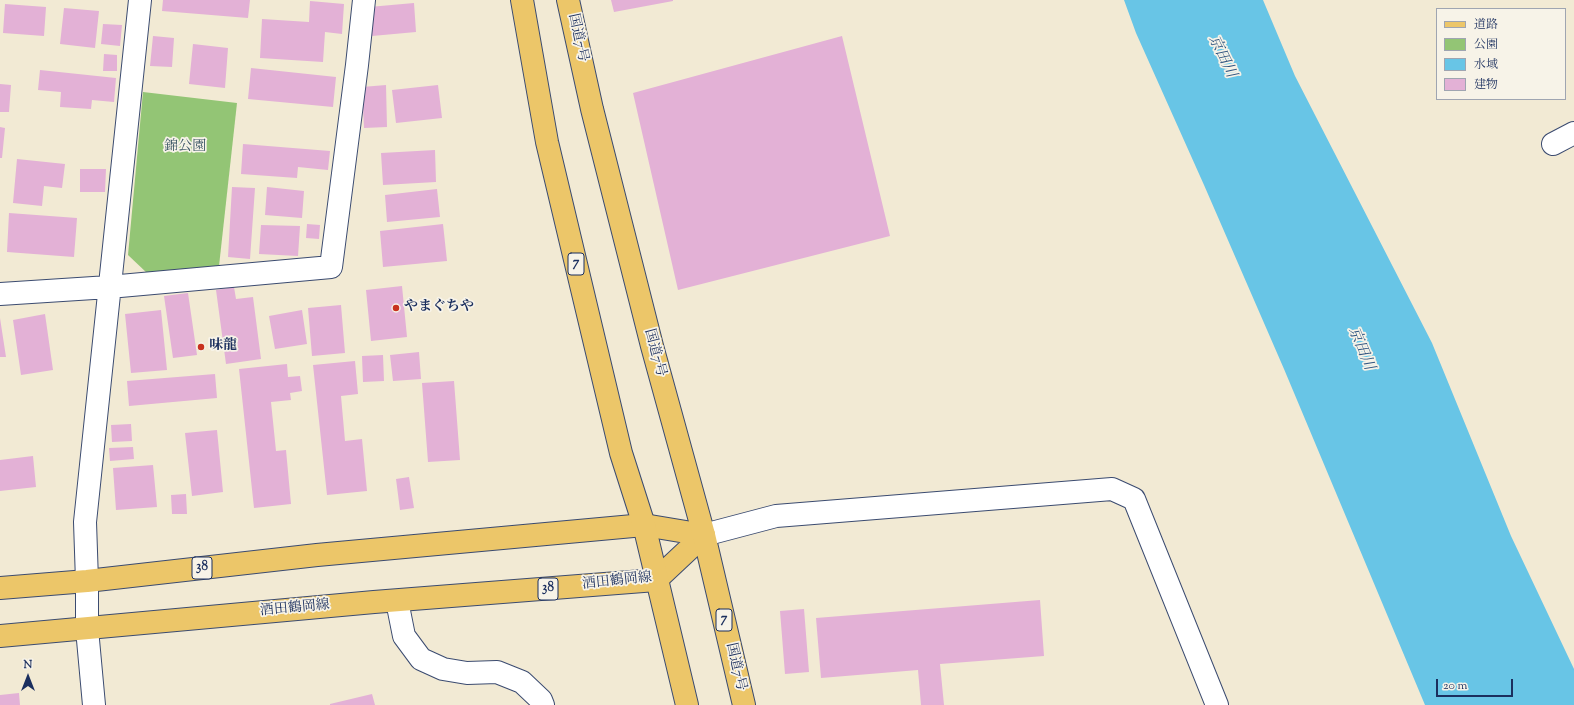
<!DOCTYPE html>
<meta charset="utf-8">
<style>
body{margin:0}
#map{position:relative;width:1574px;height:705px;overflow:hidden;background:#f2ead4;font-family:"Sorts Mill Goudy","Noto Serif JP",serif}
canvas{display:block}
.legend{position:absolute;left:1436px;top:8px;width:130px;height:92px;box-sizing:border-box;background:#f7f3e8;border:1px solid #9fa5b1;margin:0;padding:5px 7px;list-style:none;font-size:12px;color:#1b2f5e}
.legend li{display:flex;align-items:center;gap:8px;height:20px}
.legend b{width:20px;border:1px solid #9fa5b1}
.north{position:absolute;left:8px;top:657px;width:40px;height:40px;-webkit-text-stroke:3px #f7f3e8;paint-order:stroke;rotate:0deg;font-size:11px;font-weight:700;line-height:16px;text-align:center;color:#1b2f5e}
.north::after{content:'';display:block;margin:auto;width:14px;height:18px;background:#1b2f5e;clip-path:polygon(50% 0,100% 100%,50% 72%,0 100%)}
.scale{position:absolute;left:1436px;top:679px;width:77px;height:18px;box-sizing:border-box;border:2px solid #1b2f5e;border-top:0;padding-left:5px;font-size:12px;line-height:14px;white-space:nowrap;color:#1b2f5e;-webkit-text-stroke:3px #f7f3e8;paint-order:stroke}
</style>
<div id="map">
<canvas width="1574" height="705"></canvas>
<ul class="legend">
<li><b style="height:5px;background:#ecc669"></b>道路</li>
<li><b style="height:11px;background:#93c575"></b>公園</li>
<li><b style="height:11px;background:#68c5e6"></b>水域</li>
<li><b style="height:11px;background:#e3b1d6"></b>建物</li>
</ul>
<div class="north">N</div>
<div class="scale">20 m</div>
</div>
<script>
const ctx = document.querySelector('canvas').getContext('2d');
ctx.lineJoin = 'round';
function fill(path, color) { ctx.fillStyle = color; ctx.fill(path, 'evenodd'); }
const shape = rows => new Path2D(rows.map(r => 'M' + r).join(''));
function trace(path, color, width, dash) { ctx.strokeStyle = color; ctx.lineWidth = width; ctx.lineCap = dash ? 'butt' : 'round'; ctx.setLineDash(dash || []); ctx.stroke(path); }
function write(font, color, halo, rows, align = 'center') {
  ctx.font = font + ' "Sorts Mill Goudy","Noto Serif JP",serif'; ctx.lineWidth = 3.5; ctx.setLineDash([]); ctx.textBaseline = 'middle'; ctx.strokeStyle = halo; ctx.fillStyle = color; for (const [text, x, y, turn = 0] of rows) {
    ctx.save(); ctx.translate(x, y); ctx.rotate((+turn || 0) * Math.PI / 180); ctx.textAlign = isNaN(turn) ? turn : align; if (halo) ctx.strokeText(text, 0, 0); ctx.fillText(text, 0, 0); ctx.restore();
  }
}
const green = shape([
 [143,92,237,103,219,266,147,273,128,255]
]);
const water = shape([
 [1124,0,1263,0,1295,76,1432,343,1511,536,1574,669,1574,705,1425,705,1284,369,1204,185,1136,33]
]);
const building = shape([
 [163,0,250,0,248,18,162,11],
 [611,0,673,0,673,1,614,12],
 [310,1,344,4,342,34,325,32,323,62,260,58,262,19,309,22],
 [414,3,416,32,372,36,369,7],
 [5,4,46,7,44,36,3,33],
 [64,8,99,11,95,48,60,44],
 [103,24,122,25,120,46,101,44],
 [153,36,174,38,172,67,150,66],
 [842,36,890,236,678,290,633,93],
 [193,44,228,48,225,88,189,84],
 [104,54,117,55,117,71,103,71],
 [251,68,336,77,333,107,248,99],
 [40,70,116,78,114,102,92,100,91,109,60,107,61,92,38,90],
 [0,84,11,85,9,112,0,112],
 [386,85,387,127,364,128,362,87],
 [438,85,442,118,396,123,392,90],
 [0,127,5,128,2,158,0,158],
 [243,144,330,151,328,170,298,167,297,178,241,174],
 [435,150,436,182,383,185,381,153],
 [17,159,65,164,62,188,44,186,42,206,13,203],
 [80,169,106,169,105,192,80,192],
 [232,187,255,188,250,259,228,257],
 [267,187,304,191,302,218,265,215],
 [437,189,440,217,387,222,385,195],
 [9,213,77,218,74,257,7,252],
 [307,224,320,225,319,239,306,238],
 [443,224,447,261,383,267,380,231],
 [261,225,300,226,298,256,259,254],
 [402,286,407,337,371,341,366,290],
 [234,287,236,299,253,297,261,359,226,364,216,290],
 [188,293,197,355,173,358,164,296],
 [341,305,345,353,312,356,308,308],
 [161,310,167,370,131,373,125,314],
 [302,310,307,344,275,349,269,316],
 [45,314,53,370,21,375,13,320],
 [0,318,6,357,0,357],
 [419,352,421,379,393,381,390,355],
 [383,355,384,381,363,382,362,356],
 [355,361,358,394,341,396,345,441,362,439,367,491,327,495,313,365],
 [287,364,288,377,300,376,302,391,290,393,291,400,271,402,276,451,286,450,291,504,254,508,239,369],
 [215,374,217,398,129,406,127,381],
 [454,381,460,460,428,462,422,383],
 [131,424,132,441,112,442,111,425],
 [217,430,223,492,192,496,185,433],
 [133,447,134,459,110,461,109,448],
 [33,456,36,487,0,491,0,460],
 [153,465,157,507,116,510,113,468],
 [409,477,414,508,400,510,396,479],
 [186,494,187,514,172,514,171,495],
 [1040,600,1044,656,940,664,944,705,921,705,918,670,821,678,816,618],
 [804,609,809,672,785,674,780,611],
 [19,693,20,705,0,705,0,695],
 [372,694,375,705,330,705,330,704]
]);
const minor = shape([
 [1553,144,1574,133],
 [0,294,109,287,331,267,357,65,364,0],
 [87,581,85,522,140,0],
 [397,601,404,636,421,659,443,669,467,673,497,672,522,682,541,700,543,705]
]);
const tertiary = shape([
 [704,535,776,516,1112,489,1134,499,1217,705],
 [87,581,87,629,94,705]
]);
const primary = shape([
 [0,588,87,581,317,555,644,525,704,535],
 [0,636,374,602,656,580,704,535]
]);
const trunk = shape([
 [522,0,547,142,621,453,644,525,687,705],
 [568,0,592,109,652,346,704,535,744,705]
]);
const markers = [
 [396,308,4,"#c8321e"],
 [201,347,4,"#c8321e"]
];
const shields = [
 [576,264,16],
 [202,568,20],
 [548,589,20],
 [724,620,16]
];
const shieldNames = [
 ["7",576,264],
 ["38",202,568],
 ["38",548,589],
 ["7",724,620]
];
const streetNames = [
 ["国道7号",577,38,78],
 ["国道7号",654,353,75],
 ["酒田鶴岡線",617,582,-6],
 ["酒田鶴岡線",295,609,-5],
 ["国道7号",735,667,77]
];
const parkNames = [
 ["錦公園",185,148]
];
const poiNames = [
 ["やまぐちや",404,308],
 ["味龍",209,347]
];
const waterNames = [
 ["京田川",1221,57,64],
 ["京田川",1360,349,67]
];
fill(green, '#93c575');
fill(water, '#68c5e6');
fill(building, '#e3b1d6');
trace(minor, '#3b4b70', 24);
trace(tertiary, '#3b4b70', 24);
trace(primary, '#3b4b70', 24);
trace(trunk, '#3b4b70', 24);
trace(minor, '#fff', 22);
trace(tertiary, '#fff', 22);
trace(primary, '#ecc669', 22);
trace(trunk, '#ecc669', 22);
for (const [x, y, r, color] of markers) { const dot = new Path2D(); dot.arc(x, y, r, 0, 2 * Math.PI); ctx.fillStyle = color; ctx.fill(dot); trace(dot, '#f7f3e8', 1.5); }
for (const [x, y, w] of shields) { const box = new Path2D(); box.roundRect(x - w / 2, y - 11, w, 22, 3); ctx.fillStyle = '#f7f3e8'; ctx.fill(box); trace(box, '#1b2f5e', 1); }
write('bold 13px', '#1b2f5e', null, shieldNames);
write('14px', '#1b2f5e', '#f7f3e8', streetNames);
write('14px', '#395464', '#f7f3e8', parkNames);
write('bold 14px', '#1b2f5e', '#f7f3e8', poiNames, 'left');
write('italic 15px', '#2e5480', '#f7f3e8', waterNames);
</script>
